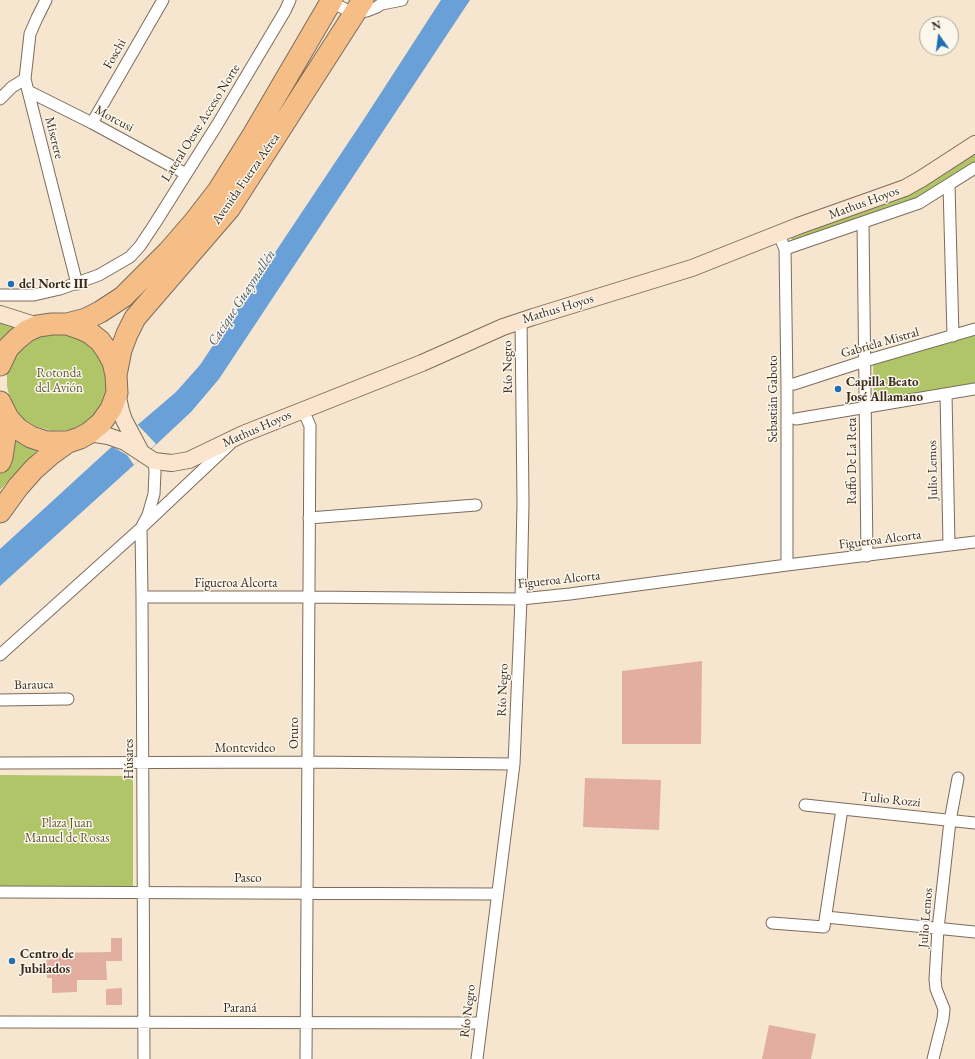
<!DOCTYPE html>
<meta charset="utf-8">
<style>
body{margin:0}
#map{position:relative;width:975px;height:1059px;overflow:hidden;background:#f6e6cf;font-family:"EB Garamond",serif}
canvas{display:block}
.north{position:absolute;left:919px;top:16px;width:40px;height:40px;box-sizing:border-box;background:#fbf7ec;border:1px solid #aea59a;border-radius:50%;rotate:346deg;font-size:11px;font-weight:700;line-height:16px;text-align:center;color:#3b2a1e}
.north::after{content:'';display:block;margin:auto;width:14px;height:18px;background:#1f6fb2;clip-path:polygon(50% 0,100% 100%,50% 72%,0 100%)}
</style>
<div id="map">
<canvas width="975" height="1059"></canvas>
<div class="north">N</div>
</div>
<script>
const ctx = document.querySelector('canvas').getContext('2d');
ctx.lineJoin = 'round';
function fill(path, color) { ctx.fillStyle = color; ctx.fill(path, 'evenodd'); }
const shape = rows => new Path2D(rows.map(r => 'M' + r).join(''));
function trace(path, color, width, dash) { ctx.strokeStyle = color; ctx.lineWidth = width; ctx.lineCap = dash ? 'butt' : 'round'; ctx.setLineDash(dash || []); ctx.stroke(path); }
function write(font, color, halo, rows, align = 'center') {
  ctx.font = font + ' "EB Garamond",serif'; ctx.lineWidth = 3; ctx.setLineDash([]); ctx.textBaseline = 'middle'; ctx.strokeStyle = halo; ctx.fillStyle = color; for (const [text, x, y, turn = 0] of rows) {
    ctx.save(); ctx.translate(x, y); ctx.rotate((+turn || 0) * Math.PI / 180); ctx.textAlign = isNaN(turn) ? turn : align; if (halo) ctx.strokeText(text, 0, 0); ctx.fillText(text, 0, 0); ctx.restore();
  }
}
const green = shape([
 [975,149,975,165,915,201,794,242,787,233],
 [0,319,21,325,0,347],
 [35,334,82,334,106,360,108,395,100,411,87,423,70,430,52,431,35,426,24,419,16,410,10,399,7,386,7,374,10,361,16,350],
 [975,334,975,384,874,401,873,364],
 [12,430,40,447,0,490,0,473,6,459],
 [0,775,133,776,133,886,0,887]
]);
const water = shape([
 [441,0,470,0,219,379,191,412,145,455,0,586,0,549,107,451,176,392,200,365,366,116]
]);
const pier = shape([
 [138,425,156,444,134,465,127,455,113,447]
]);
const building = shape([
 [702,661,701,744,622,744,622,671],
 [585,778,661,780,659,830,583,827],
 [111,938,122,938,122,961,106,961,107,980,77,980,77,992,52,993,52,978,47,978,46,953,111,952],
 [122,988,122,1005,106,1005,106,989],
 [769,1025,816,1034,811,1059,762,1059]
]);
const street = shape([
 [46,0,37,18,30,34,25,79,77,284],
 [332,0,339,6,347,10,357,12,367,11,377,7,387,0],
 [382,4,402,0],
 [28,91,92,123,186,174],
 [0,99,12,87,25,79],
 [92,123,163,0],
 [949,185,953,336],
 [863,223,867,556],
 [778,233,785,249,787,387,787,565],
 [785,249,919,203,975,168],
 [0,295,34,295,60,289,99,275,130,257,140,246,154,225,217,125,285,11,290,0],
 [794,384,865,361,975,329],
 [946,394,949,545],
 [301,410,307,419,310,426,306,1059],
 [796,419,975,389],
 [309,518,476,505],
 [142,597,308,597,521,599,570,594,787,565,975,542],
 [0,655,141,528,230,444],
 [0,700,68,699],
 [0,763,307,762,514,764],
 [805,805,975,823],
 [0,892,497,894],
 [826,917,975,932],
 [772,923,824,927,842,809],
 [0,1022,481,1023],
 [144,1059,142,597,141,528,148,515,154,494,155,472,154,461],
 [477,1059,514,764,521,599,523,503,521,320],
 [933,1059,943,1019,944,1009,936,989,935,979,938,929,950,821,958,778]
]);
const secondary = shape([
 [0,314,38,326],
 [117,393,121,411,124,420,141,452],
 [89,433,108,436,125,442,154,461,172,463,189,460,243,434,422,363,503,327,533,317,692,268,798,226,905,188,921,179,975,144]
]);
const highway = shape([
 [67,324,86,319,100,312,123,297,168,252,194,222,218,191,253,135,332,0],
 [0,365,8,348,17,339,27,331,38,326,52,324,67,324,79,328,90,333,100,341,107,351,113,362,116,375,117,393,111,409,101,423,89,433,80,438,68,442,50,455,34,469,18,487,0,512],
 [116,375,121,350,127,334,135,318,229,209,363,0],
 [0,402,8,418,18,429,31,437,46,442,68,442],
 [0,462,2,457,8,418]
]);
const markers = [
 [11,284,4,"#1f6fb2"],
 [838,389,4,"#1f6fb2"],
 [12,961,4,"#1f6fb2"]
];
const streetNames = [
 ["Foschi",115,54,-60],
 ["Morcusi",114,119,28],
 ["Lateral Oeste Acceso Norte",201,123,-58],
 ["Miserere",54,138,76],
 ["Avenida Fuerza Aérea",246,179,-55],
 ["Mathus Hoyos",864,203,-20],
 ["Mathus Hoyos",558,309,-17],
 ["Gabriela Mistral",880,343,-16],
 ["Río Negro",508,367,-91],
 ["Sebastián Gaboto",773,399,-90],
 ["Mathus Hoyos",257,429,-24],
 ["Raffo De La Reta",852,461,-90],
 ["Julio Lemos",933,470,-91],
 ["Figueroa Alcorta",880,540,-7],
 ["Figueroa Alcorta",559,580,-6],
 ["Figueroa Alcorta",236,583],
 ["Barauca",34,685,-1],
 ["Río Negro",503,690,-88],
 ["Oruro",294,733,-90],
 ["Montevideo",245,748],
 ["Húsares",129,759,-90],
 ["Tulio Rozzi",891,800,6],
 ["Pasco",248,878],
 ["Julio Lemos",926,918,-85],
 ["Paraná",240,1008],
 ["Río Negro",468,1011,-83]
];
const poiNames = [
 ["del Norte III",19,284],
 ["Capilla Beato",846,382],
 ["José Allamano",846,397],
 ["Centro de",20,954],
 ["Jubilados",20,969]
];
const parkNames = [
 ["Rotonda",59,373],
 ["del Avión",59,388],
 ["Plaza Juan",67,823],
 ["Manuel de Rosas",67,838]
];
const waterNames = [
 ["Cacique Guaymallén",242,298,-57]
];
fill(green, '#b0c468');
fill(water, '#69a0d7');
fill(pier, '#f6e6cf');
fill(building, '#e2aea0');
trace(street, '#7c6c5c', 13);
trace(secondary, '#7c6c5c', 18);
trace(highway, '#7c6c5c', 23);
trace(street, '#fff', 11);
trace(secondary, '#fbe5cf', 16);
trace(highway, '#f6be87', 21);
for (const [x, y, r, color] of markers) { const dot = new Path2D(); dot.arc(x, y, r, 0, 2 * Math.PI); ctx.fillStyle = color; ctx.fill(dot); trace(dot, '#fbf7ec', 1.5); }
write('13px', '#3b2a1e', '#fbf7ec', streetNames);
write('bold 13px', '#3b2a1e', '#fbf7ec', poiNames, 'left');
write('13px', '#5e5834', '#fbf7ec', parkNames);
write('italic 14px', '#4d5968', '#fbf7ec', waterNames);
</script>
